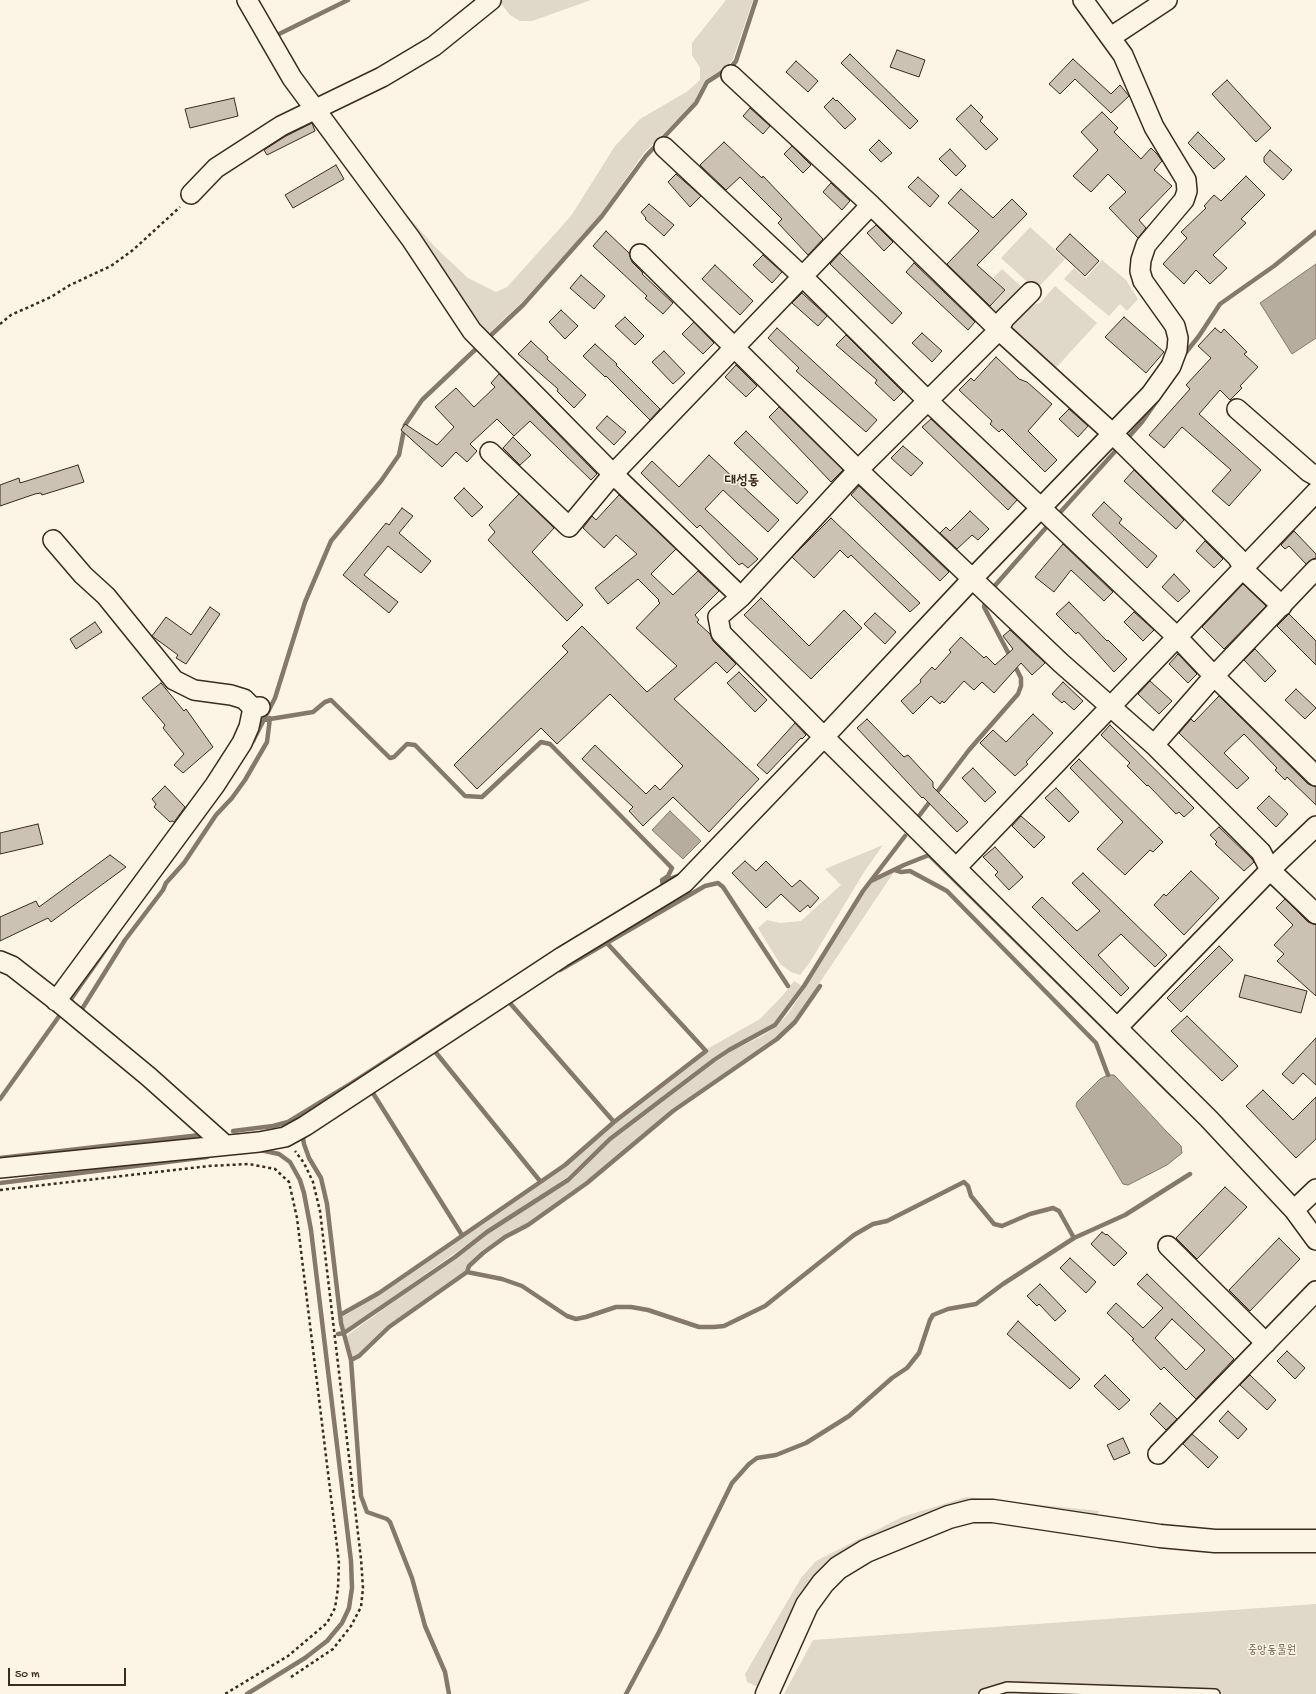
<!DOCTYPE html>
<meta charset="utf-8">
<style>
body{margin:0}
#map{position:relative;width:1316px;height:1694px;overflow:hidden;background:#fcf5e5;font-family:"Gochi Hand",sans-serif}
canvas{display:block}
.scale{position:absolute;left:8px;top:1668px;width:118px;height:18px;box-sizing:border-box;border:2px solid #3b2a1e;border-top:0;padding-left:5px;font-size:12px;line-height:14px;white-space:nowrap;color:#3b2a1e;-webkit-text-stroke:3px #fcf5e5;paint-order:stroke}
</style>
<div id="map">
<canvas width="1316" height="1694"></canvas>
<div class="scale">50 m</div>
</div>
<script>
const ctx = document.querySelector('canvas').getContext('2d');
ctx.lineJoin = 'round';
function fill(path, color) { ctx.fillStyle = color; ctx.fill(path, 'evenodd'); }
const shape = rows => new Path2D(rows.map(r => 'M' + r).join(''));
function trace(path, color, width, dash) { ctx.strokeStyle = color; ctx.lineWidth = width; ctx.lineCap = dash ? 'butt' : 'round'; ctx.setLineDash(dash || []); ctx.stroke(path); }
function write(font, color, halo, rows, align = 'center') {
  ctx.font = font + ' "Gochi Hand","Poor Story",sans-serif'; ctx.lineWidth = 3; ctx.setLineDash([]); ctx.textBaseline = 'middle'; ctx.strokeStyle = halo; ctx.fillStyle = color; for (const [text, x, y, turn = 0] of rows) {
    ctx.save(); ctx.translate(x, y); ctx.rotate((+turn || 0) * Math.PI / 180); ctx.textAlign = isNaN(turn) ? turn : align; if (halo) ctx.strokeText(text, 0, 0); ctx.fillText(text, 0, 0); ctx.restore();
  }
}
const green = shape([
 [498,0,591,0,532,21,520,21,510,15],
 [726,0,753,0,733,59,729,65,705,80,694,102,643,154,600,216,521,303,488,334,388,194,435,247,468,278,496,292,507,287,571,216,615,146,640,119,688,91,700,80,700,68,692,55,692,43],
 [1030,227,1065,259,1036,290,1001,258],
 [1102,260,1126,280,1138,299,1127,311,1120,304,1109,316,1064,279,1074,268,1086,278],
 [1002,269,1023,288,996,317,988,310,1006,290,993,278],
 [1055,286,1097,323,1054,370,1005,326,1022,308,1040,303],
 [883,845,864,872,810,962,800,975,791,972,780,964,758,928,767,920,780,923,801,921,841,885,825,869],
 [894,872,794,1021,777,1037,672,1109,586,1181,528,1223,505,1235,481,1251,467,1265,465,1271,388,1325,359,1354,352,1358,347,1337,349,1334,488,1234,567,1183,611,1141,715,1062,729,1052,764,1035,776,1027,788,1014,806,987,871,883],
 [794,981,802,986,774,1024,762,1032,728,1048,713,1058,609,1138,566,1178,486,1231,345,1331,342,1317,380,1295,565,1166,615,1123,693,1063,707,1052,707,1049,760,1019,784,994],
 [966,1497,1099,1511,1094,1520,988,1506,856,1547,760,1688,747,1682,745,1674,801,1578,816,1561,902,1517],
 [1316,1604,1316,1694,784,1694,813,1640]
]);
const water = shape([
 [1316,264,1316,338,1292,354,1260,303,1316,264],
 [670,811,701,841,683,859,652,830,670,811],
 [1108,1075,1114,1075,1117,1078,1166,1131,1181,1146,1182,1153,1167,1165,1128,1185,1123,1184,1076,1106,1077,1102,1100,1079,1108,1075]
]);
const stream = shape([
 [273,37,348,0],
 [486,336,488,338,523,305,602,216,646,156,696,103,707,82,732,66,736,61,756,0],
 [1183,356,1199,336,1220,304,1274,266,1316,232],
 [1126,440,1142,422,1156,402],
 [1056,517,1119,447],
 [991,590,1051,522],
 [986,598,984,607,1011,658],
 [264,720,313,712,325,702,331,700,390,758,394,757,407,744,415,745,465,796,482,797,541,742,550,744,672,868,668,876,662,880,663,886],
 [253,741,275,698,305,602,331,541,381,481,399,455,405,425,422,400,478,347],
 [919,816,969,750,1018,694,1021,686,1021,678,1014,664],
 [895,870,901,872,910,871,947,891,1096,1043,1108,1075],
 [871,881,904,865,929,855,1173,1096],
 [663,885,672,878,683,874],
 [560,970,705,886,718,883,723,887,788,986],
 [69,1002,115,936],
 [509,1002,614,1122],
 [82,1009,125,940,163,890,166,883,184,863,216,815,232,798,245,780,267,742,270,718],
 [433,1049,540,1181],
 [371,1090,462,1235],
 [0,1099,60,1015],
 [233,1131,273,1126,288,1122,352,1083,471,1006],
 [307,1133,303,1138,304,1144,309,1158,321,1178,327,1204,341,1323,351,1360,361,1496,367,1512,387,1519,390,1522,412,1578,425,1626,445,1672,449,1694],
 [0,1158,200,1135],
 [0,1183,207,1157],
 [467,1272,469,1266,483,1253,505,1237,528,1225,587,1183,673,1111,777,1039,795,1022,820,986],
 [340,1315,379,1293,565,1165,614,1122,706,1051,606,942],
 [338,1334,344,1333,455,1257,487,1232,568,1180,610,1139,714,1060,729,1050,775,1025,804,986,863,891,905,836],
 [351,1360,359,1356,389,1327,467,1272,502,1279,522,1286,567,1316,576,1319,586,1317,616,1307,631,1307,648,1310,699,1327,714,1327,724,1326,765,1306,854,1235,873,1224,887,1221,964,1182,968,1186,971,1196,994,1224,1002,1226,1030,1214,1053,1208,1059,1211,1074,1238,1125,1215,1190,1174],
 [247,1694,305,1658,327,1641,342,1623,349,1608,352,1588,351,1561,311,1230,304,1193,300,1180,290,1162,279,1154,260,1150],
 [626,1694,659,1632,732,1483,749,1464,757,1458,776,1455,806,1443,849,1416,892,1378,907,1368,919,1353,930,1320,933,1315,948,1309,976,1304,1003,1284,1074,1238]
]);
const building = shape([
 [897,50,925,60,919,77,890,67,897,50],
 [850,54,918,121,910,129,841,63,850,54],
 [1073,59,1111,94,1120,85,1129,96,1111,113,1075,79,1060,94,1049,84,1073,59],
 [796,61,818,81,808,92,786,72,796,61],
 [1227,80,1271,128,1256,142,1212,94,1227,80],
 [234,98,238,116,190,128,185,109,234,98],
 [833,98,836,101,837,100,856,119,845,129,824,107,833,98],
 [971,105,983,117,980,121,998,139,986,150,956,119,971,105],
 [750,108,770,126,763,134,743,116,750,108],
 [1102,112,1118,128,1114,132,1141,159,1151,148,1157,154,1162,161,1154,170,1172,186,1139,220,1146,228,1138,238,1109,208,1126,192,1108,174,1091,192,1073,176,1098,150,1081,132,1102,112],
 [312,123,315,131,267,155,264,150,286,136,312,123],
 [1198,132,1225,159,1214,169,1188,143,1198,132],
 [879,140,892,153,881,162,869,150,879,140],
 [724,142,762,178,763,176,823,239,808,255,778,223,782,219,740,177,726,190,700,165,724,142],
 [792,146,811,165,803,173,784,154,792,146],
 [950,149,966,166,956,176,939,159,950,149],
 [1270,150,1292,170,1283,180,1264,162,1264,157,1270,150],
 [336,165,344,179,293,208,285,195,336,165],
 [676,174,701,196,690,207,668,182,676,174],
 [1246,176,1265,195,1241,219,1246,223,1213,255,1227,268,1210,284,1196,270,1184,284,1163,264,1187,238,1181,232,1206,208,1204,206,1214,195,1221,201,1246,176],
 [918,177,939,196,930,207,908,187,918,177],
 [831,183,850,201,842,210,823,192,831,183],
 [961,189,993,218,1012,199,1027,214,977,265,1005,290,990,306,947,264,979,231,948,203,961,189],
 [649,204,674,225,664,236,645,219,646,218,641,212,649,204],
 [876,225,893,242,884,251,867,233,876,225],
 [606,231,629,253,632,262,643,273,642,274,673,303,663,314,645,298,647,296,593,246,606,231],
 [1070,234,1099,261,1085,276,1056,249,1070,234],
 [840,253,902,313,892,324,830,264,840,253],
 [763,255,782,272,772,283,753,265,763,255],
 [914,263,975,322,968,330,906,272,914,263],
 [715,265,753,301,740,315,702,279,715,265],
 [581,275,605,296,594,309,570,288,581,275],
 [802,293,827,316,818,326,792,303,802,293],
 [561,310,578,326,565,339,549,322,561,310],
 [625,317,644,336,635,345,615,326,625,317],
 [1124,317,1164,352,1146,373,1105,337,1124,317],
 [694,322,714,343,703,354,682,334,694,322],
 [777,328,877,420,866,432,796,371,799,368,768,338,777,328],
 [1215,328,1221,333,1224,329,1247,352,1244,354,1258,367,1240,386,1242,388,1230,400,1220,390,1199,414,1261,470,1229,506,1212,491,1231,470,1182,427,1164,448,1149,435,1190,389,1186,385,1211,358,1198,346,1215,328],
 [922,333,942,351,932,362,912,343,922,333],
 [846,335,903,392,894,401,875,383,877,380,836,345,846,335],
 [531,341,548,357,547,359,586,395,574,408,557,391,558,389,518,354,531,341],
 [595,344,617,364,616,365,660,409,650,420,606,376,605,377,583,356,595,344],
 [664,351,685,373,673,384,652,362,664,351],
 [996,357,1019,379,1027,382,1052,404,1028,431,1057,460,1045,472,1002,429,999,432,990,424,992,421,959,390,971,378,974,381,996,357],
 [736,365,757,386,746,397,725,377,736,365],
 [499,374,597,474,591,480,530,421,514,436,497,419,470,444,477,451,467,462,456,452,442,467,401,430,405,424,437,445,454,427,435,407,456,388,474,407,495,387,491,383,499,374],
 [779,407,843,470,831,482,769,417,779,407],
 [1069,409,1088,426,1078,437,1059,419,1069,409],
 [607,416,626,432,614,445,596,428,607,416],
 [931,419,1017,500,1008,510,922,427,931,419],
 [746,431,808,492,797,504,734,443,746,431],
 [513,437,531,455,520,465,503,448,513,437],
 [903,446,923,463,911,476,891,458,903,446],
 [709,455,779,520,768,532,723,490,705,509,758,559,748,568,742,563,739,565,700,525,697,528,641,473,652,461,679,487,709,455],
 [78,465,84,482,42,495,41,493,35,494,0,506,0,485,19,478,20,483,78,465],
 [1134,470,1184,520,1176,529,1124,481,1134,470],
 [859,486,949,572,940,581,851,495,859,486],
 [464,488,483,507,472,517,454,498,464,488],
 [519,494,554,528,532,552,583,605,567,621,488,540,495,532,489,525,519,494],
 [619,495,676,549,651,574,673,595,698,571,719,591,695,615,699,620,697,622,710,634,713,641,736,664,727,673,716,662,674,699,759,779,709,832,673,797,643,826,629,811,633,807,582,759,595,745,646,794,655,785,660,790,683,766,610,694,557,744,541,728,477,789,454,765,568,652,562,646,582,626,647,692,677,666,636,628,660,603,658,601,659,600,638,579,608,604,595,588,637,554,616,535,604,548,583,528,592,516,596,520,619,495],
 [1104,502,1122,519,1119,523,1157,556,1147,568,1092,515,1104,502],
 [402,508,413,516,399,533,431,561,421,573,388,546,364,575,398,602,389,613,343,575,386,523,389,525,402,508],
 [970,511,989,529,978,540,972,535,957,549,940,533,946,527,950,531,970,511],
 [831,518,920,603,910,612,851,555,848,558,840,550,814,578,792,557,831,518],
 [1294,531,1316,554,1316,558,1313,559,1306,564,1289,546,1285,549,1281,545,1294,531],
 [1205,541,1223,559,1214,568,1196,551,1205,541],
 [1063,544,1113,592,1104,601,1071,570,1054,592,1035,577,1063,544],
 [1174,574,1190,591,1178,602,1162,587,1174,574],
 [1243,584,1266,606,1224,649,1202,627,1243,584],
 [761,598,809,646,844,610,862,628,811,679,744,615,761,598],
 [1069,602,1107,641,1108,640,1127,659,1114,672,1078,632,1076,634,1056,614,1069,602],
 [210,607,220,614,186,664,176,658,178,655,152,636,166,617,191,635,210,607],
 [1134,612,1154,630,1143,641,1124,622,1134,612],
 [875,613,896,632,885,644,864,624,875,613],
 [1289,614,1316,641,1316,665,1277,626,1289,614],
 [95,622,102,632,76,649,70,639,95,622],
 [1010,630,1045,663,1032,675,1021,663,994,693,982,682,974,690,964,681,944,703,942,701,940,704,931,696,913,714,901,701,921,682,920,680,932,667,935,670,951,652,949,650,961,637,984,658,986,656,995,665,1013,649,1003,636,1010,630],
 [1255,649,1276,671,1265,682,1244,660,1255,649],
 [1178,654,1197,674,1188,683,1169,664,1178,654],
 [739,672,767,700,755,712,727,683,739,672],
 [1150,681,1172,701,1159,714,1138,694,1150,681],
 [1063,682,1083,701,1074,710,1064,701,1062,703,1052,694,1063,682],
 [161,683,184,711,186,709,213,747,183,773,174,765,184,754,163,728,165,725,142,698,161,683],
 [1296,689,1316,708,1305,719,1285,700,1296,689],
 [1219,696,1308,784,1316,787,1316,805,1287,777,1285,780,1275,770,1277,768,1244,734,1224,753,1249,778,1237,789,1179,733,1191,719,1194,722,1219,696],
 [1033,714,1053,733,1026,762,1028,764,1015,776,980,743,993,730,1006,742,1033,714],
 [867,719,904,757,908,755,933,782,933,787,968,822,957,832,923,797,922,798,857,728,867,719],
 [795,723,806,735,802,739,801,738,767,774,757,765,795,723],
 [1110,725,1194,808,1184,817,1179,812,1176,814,1148,785,1147,786,1127,766,1130,763,1101,735,1110,725],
 [1079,759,1163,842,1153,852,1150,850,1125,875,1097,849,1123,822,1070,768,1079,759],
 [973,768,996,792,985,802,962,778,973,768],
 [165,786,185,807,174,822,172,821,170,822,154,807,156,804,152,799,165,786],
 [1056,788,1079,812,1069,822,1045,798,1056,788],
 [1269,796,1288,814,1276,827,1257,808,1269,796],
 [1021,816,1045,837,1034,848,1012,826,1021,816],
 [38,824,43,844,0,854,0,833,38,824],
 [1219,827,1252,859,1254,862,1244,871,1215,844,1217,842,1210,835,1219,827],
 [995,847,1023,877,1009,890,995,875,998,872,983,857,995,847],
 [110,855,126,867,51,922,48,918,0,941,0,917,36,901,39,907,110,855],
 [745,861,756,871,766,861,792,887,800,880,819,898,810,908,808,905,800,912,781,894,766,908,732,873,745,861],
 [1191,871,1219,898,1184,935,1154,905,1164,894,1166,896,1191,871],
 [1083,873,1167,955,1155,967,1121,934,1098,955,1129,988,1121,996,1032,907,1042,897,1077,931,1100,911,1072,883,1083,873],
 [1285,899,1308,922,1316,925,1316,996,1277,961,1284,954,1274,945,1293,925,1276,908,1285,899],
 [1219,946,1233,960,1181,1012,1167,998,1219,946],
 [1245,975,1307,991,1301,1013,1239,997,1245,975],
 [1187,1016,1238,1066,1222,1081,1171,1031,1187,1016],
 [1316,1038,1316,1085,1303,1073,1293,1084,1282,1074,1316,1038],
 [1263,1090,1293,1120,1316,1097,1316,1139,1296,1158,1246,1106,1263,1090],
 [1225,1187,1247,1207,1197,1259,1176,1238,1225,1187],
 [1102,1232,1106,1235,1107,1234,1127,1253,1114,1266,1091,1244,1102,1232],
 [1279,1238,1300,1259,1250,1311,1229,1290,1279,1238],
 [1070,1258,1096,1282,1086,1293,1060,1268,1070,1258],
 [1147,1274,1234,1359,1196,1399,1164,1367,1161,1370,1132,1340,1134,1339,1107,1313,1116,1303,1143,1328,1163,1308,1137,1284,1147,1274],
 [1172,1319,1205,1350,1186,1370,1155,1338,1172,1319],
 [1040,1284,1066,1311,1055,1321,1039,1304,1037,1306,1027,1296,1040,1284],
 [1018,1321,1080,1379,1070,1389,1007,1334,1018,1321],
 [1287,1351,1305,1368,1295,1379,1277,1361,1287,1351],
 [1105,1375,1130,1400,1119,1410,1094,1386,1105,1375],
 [1250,1375,1276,1400,1267,1410,1240,1385,1250,1375],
 [1160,1403,1177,1419,1166,1430,1150,1414,1160,1403],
 [1228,1411,1247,1429,1238,1439,1219,1421,1228,1411],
 [1192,1434,1218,1457,1208,1468,1183,1444,1192,1434],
 [1123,1438,1130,1453,1114,1460,1107,1445,1123,1438]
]);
const path = shape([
 [0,324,11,315,51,297,70,285,111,266,133,250,180,207],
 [0,1190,209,1166,249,1164,275,1169,289,1182,297,1218,339,1563,338,1588,335,1608,327,1623,288,1656,225,1694],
 [291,1677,333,1649,351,1626,361,1607,363,1588,361,1559,320,1211,313,1182,304,1163,295,1151]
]);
const service = shape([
 [984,1694,1007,1687,1215,1694]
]);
const minor = shape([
 [247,0,292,78,411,239,472,331,613,474,741,597],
 [1083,0,1123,55,1154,127,1186,180,1187,191,1184,200,1146,245,1141,260,1140,271,1143,281,1175,326,1178,338,1177,350,1171,366,1151,394,973,578,824,737,1209,1119,1294,1210,1316,1240],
 [1111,37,1167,0],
 [731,75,871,205,999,330,1113,434,1237,557,1248,574,1282,606],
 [664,147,803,277,927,400,1177,637,1214,676,1316,776],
 [191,194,216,168,281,126,382,77,434,46,491,0],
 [640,254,858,470,1061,663,1154,745,1261,852,1270,870,1316,914],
 [1237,409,1309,472,1316,476],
 [490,452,569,527,613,474,871,205],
 [53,540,83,575,106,596,174,680,194,690,231,695,244,699,253,708,260,707],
 [1154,745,1214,676,1316,569],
 [956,868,1316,492],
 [0,961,12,966,62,1005,149,1077,224,1144],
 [56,1001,215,785,242,743,249,727,253,708],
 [1117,1028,1270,870,1316,826],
 [0,1168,259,1142,285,1137,305,1126,562,957,684,883,824,737,721,633,718,617,741,597,858,470,999,330,1004,319,1031,292],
 [1294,1210,1316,1189],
 [1168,1246,1266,1343],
 [1158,1454,1316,1291]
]);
const tertiary = shape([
 [767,1694,807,1605,823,1583,838,1568,866,1551,949,1517,972,1511,993,1511,1160,1536,1215,1541,1316,1541]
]);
const parkNames = [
 ["중앙동물원",1272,1651]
];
const quarterNames = [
 ["대성동",742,482]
];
fill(green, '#e0d8c8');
fill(water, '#b7ad9e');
trace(water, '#85796b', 1);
trace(stream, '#85796b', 4.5);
fill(building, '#ccc2b3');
trace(building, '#3b2a1e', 1);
trace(service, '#3b2a1e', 12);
trace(minor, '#3b2a1e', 22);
trace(tertiary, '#3b2a1e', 25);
trace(path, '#3b2a1e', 2.5, [3, 3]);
trace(service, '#fcf5e5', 9);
trace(minor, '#fcf5e5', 19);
trace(tertiary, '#fcf5e5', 22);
write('12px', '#645648', '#fcf5e5', parkNames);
write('bold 14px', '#3b2a1e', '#fcf5e5', quarterNames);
</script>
